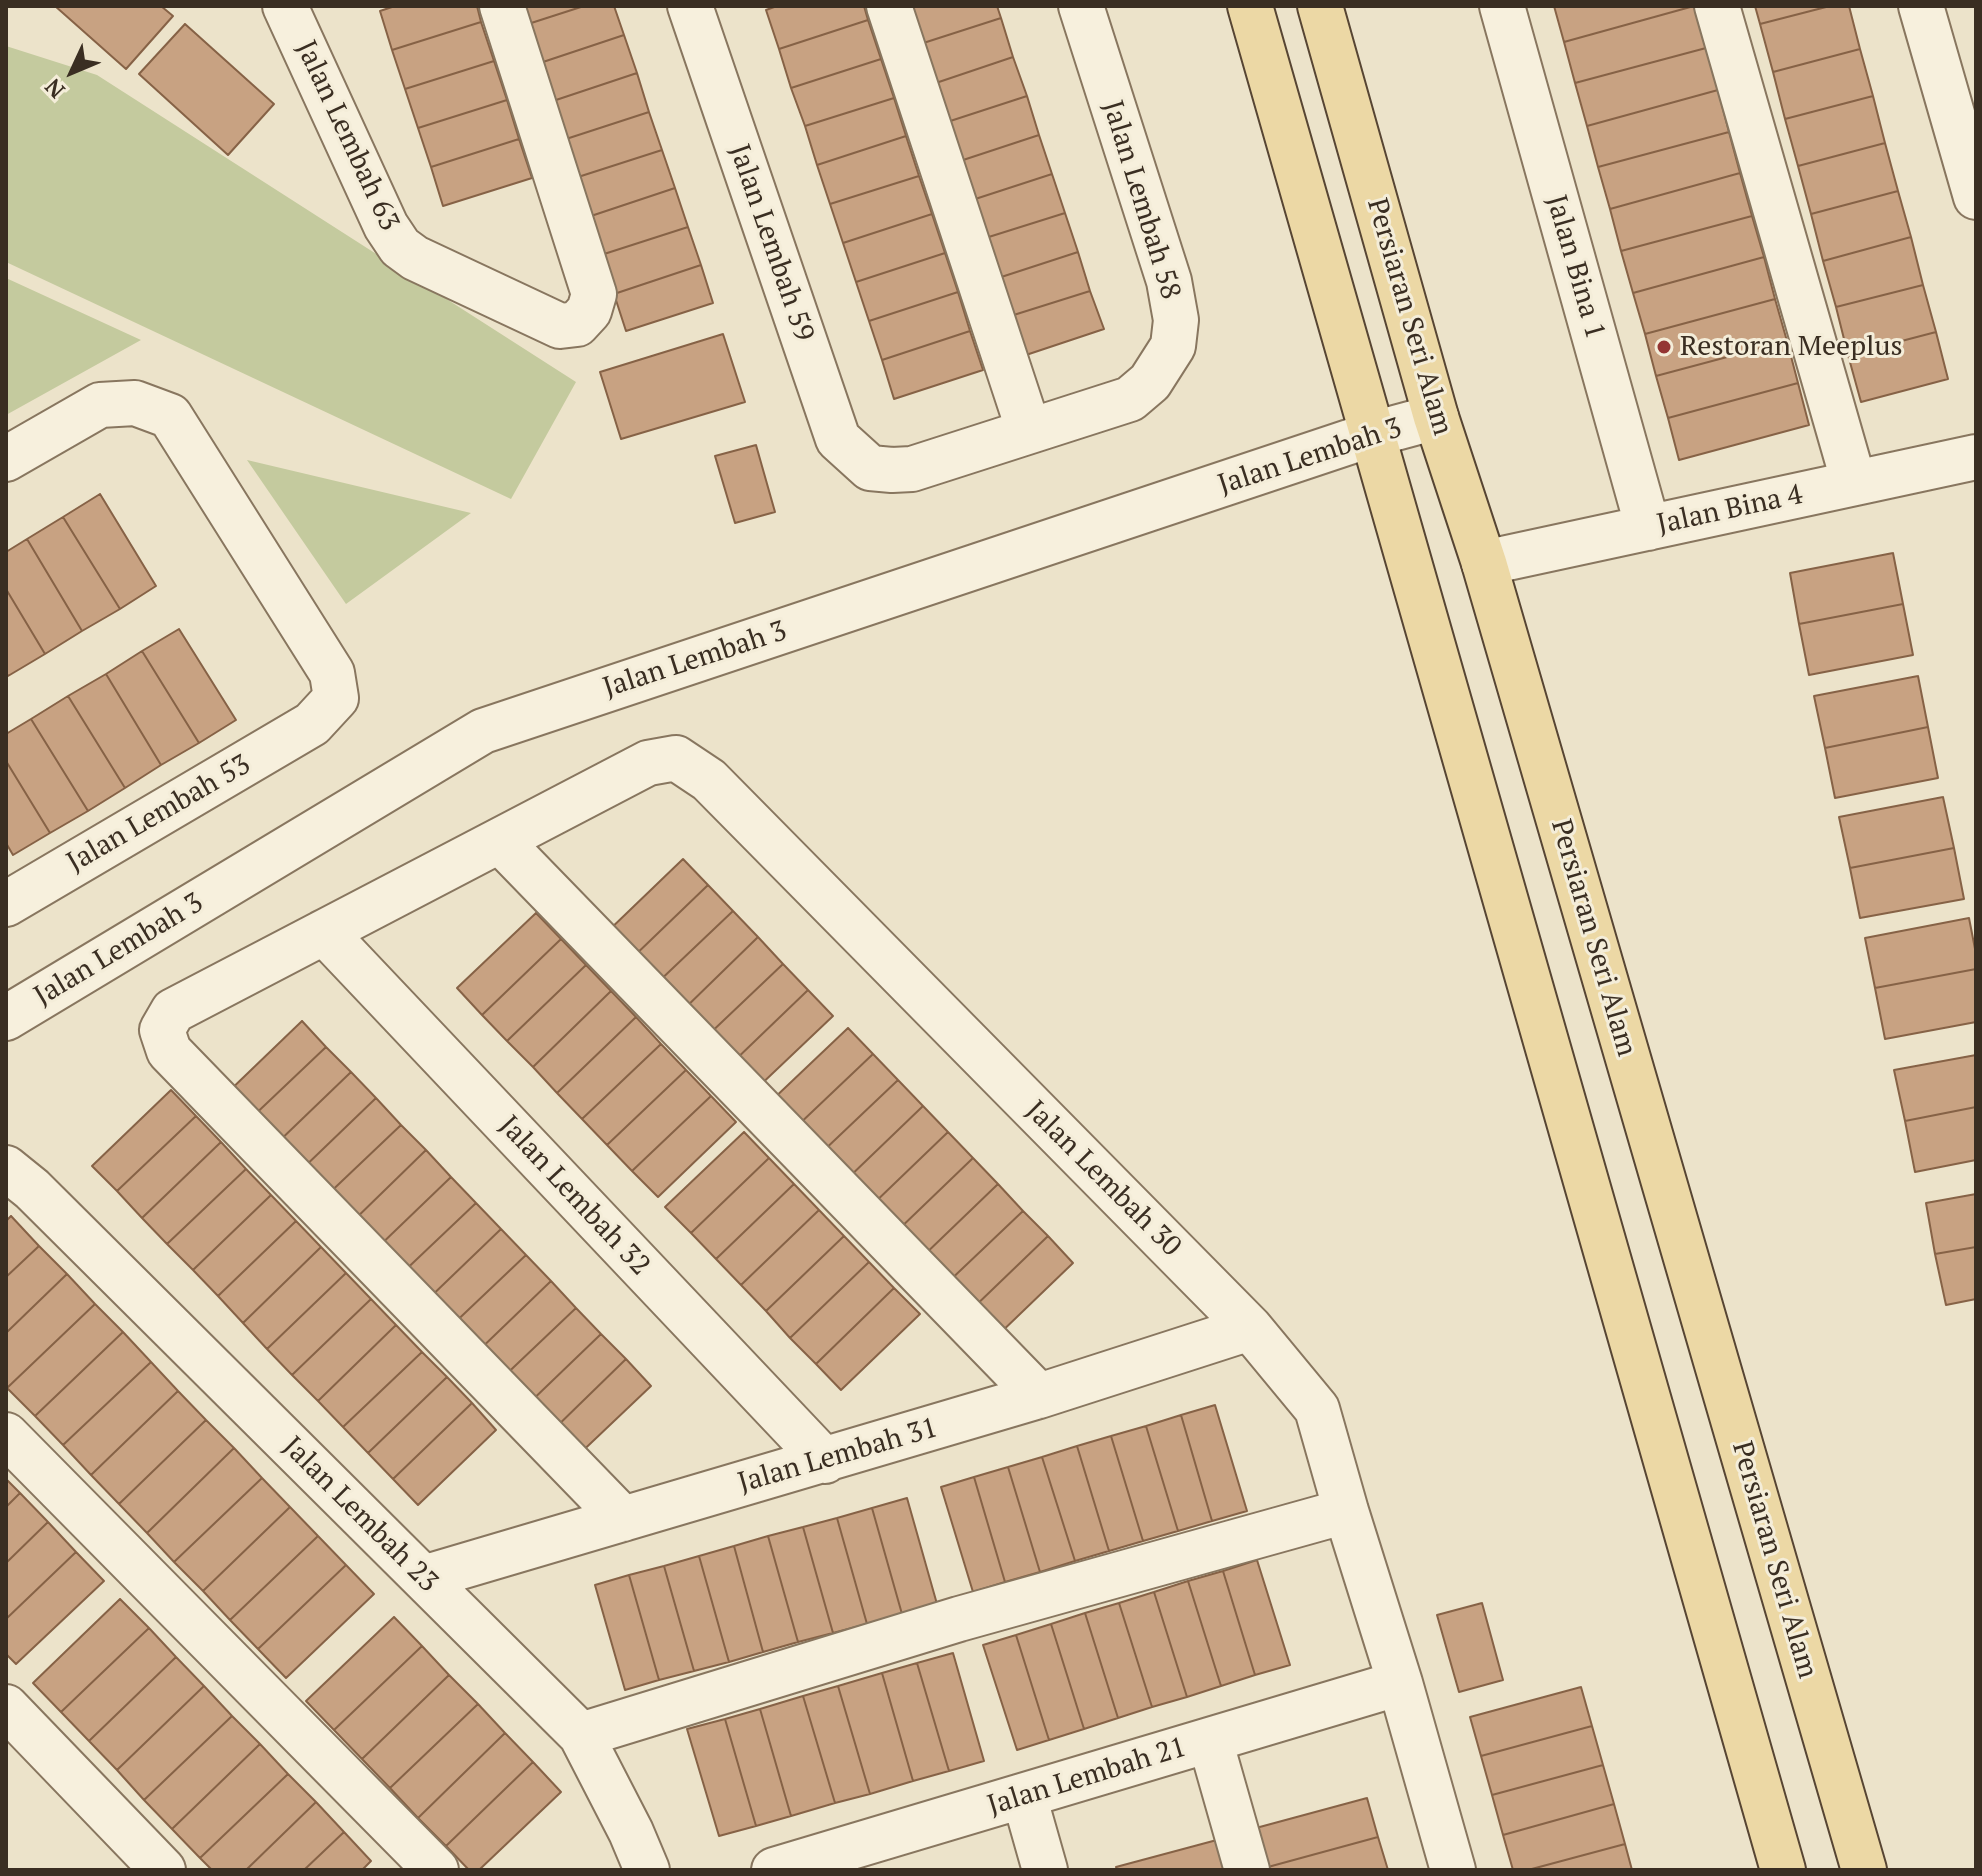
<!DOCTYPE html>
<style>
body{margin:0}
#map{position:relative;width:1982px;height:1876px;overflow:hidden;background:#ece3ca;font-family:"PT Serif",serif}
canvas{display:block}
.frame{position:absolute;inset:0;border:8px solid #3a2e22;pointer-events:none}
.north{position:absolute;left:32px;top:32px;width:80px;height:80px;-webkit-text-stroke:6px #f4edd9;paint-order:stroke;rotate:226deg;font-size:22px;font-weight:700;line-height:32px;text-align:center;color:#3a2e22}
.north::after{content:'';display:block;margin:auto;width:28px;height:36px;background:#3a2e22;clip-path:polygon(50% 0,100% 100%,50% 72%,0 100%)}
</style>
<div id="map">
<canvas width="1982" height="1876"></canvas>
<div class="frame"></div>
<div class="north">N</div>
</div>
<script>
const ctx = document.querySelector('canvas').getContext('2d');
ctx.lineJoin = 'round';
function fill(path, color) { ctx.fillStyle = color; ctx.fill(path, 'evenodd'); }
const shape = rows => new Path2D(rows.map(r => 'M' + r).join(''));
function trace(path, color, width, dash) { ctx.strokeStyle = color; ctx.lineWidth = width; ctx.lineCap = dash ? 'butt' : 'round'; ctx.setLineDash(dash || []); ctx.stroke(path); }
function write(font, color, halo, rows, align = 'center') {
  ctx.font = font + ' "PT Serif",serif'; ctx.lineWidth = 6; ctx.setLineDash([]); ctx.textBaseline = 'middle'; ctx.strokeStyle = halo; ctx.fillStyle = color; for (const [text, x, y, turn = 0] of rows) {
    ctx.save(); ctx.translate(x, y); ctx.rotate((+turn || 0) * Math.PI / 180); ctx.textAlign = isNaN(turn) ? turn : align; if (halo) ctx.strokeText(text, 0, 0); ctx.fillText(text, 0, 0); ctx.restore();
  }
}
const green = shape([
 [6,46,97,75,576,382,511,499,6,262],
 [6,278,141,340,6,415],
 [247,460,471,513,346,604]
]);
const building = shape([
 [55,6,161,6,173,16,126,69,55,6],
 [395,6,477,6,481,22,392,50,380,11,395,6],
 [518,6,584,6,525,25,518,6],
 [584,6,614,6,624,35,537,64,525,25,584,6],
 [777,6,864,6,868,20,779,49,766,10,777,6],
 [907,6,997,6,1001,18,911,47,907,6],
 [1554,6,1694,6,1564,42,1554,6],
 [1694,6,1706,48,1575,83,1564,42,1694,6],
 [1755,6,1830,6,1760,24,1755,6],
 [1830,6,1849,6,1860,49,1773,72,1760,24,1830,6],
 [1001,18,1013,57,924,87,911,47,1001,18],
 [868,20,881,59,791,88,779,49,868,20],
 [481,22,494,61,405,89,392,50,481,22],
 [185,24,274,104,228,155,139,74,185,24],
 [624,35,637,73,550,102,537,64,624,35],
 [1706,48,1718,90,1587,126,1575,83,1706,48],
 [1860,49,1873,96,1785,119,1773,72,1860,49],
 [1013,57,1027,96,938,125,924,87,1013,57],
 [881,59,894,98,805,126,791,88,881,59],
 [494,61,507,100,418,128,405,89,494,61],
 [637,73,649,112,563,140,550,102,637,73],
 [1718,90,1729,132,1598,167,1587,126,1718,90],
 [1027,96,1039,135,951,164,938,125,1027,96],
 [1873,96,1885,143,1798,166,1785,119,1873,96],
 [894,98,906,136,817,165,805,126,894,98],
 [507,100,519,139,431,167,418,128,507,100],
 [649,112,662,150,575,178,563,140,649,112],
 [1729,132,1740,173,1610,209,1598,167,1729,132],
 [1039,135,1052,174,963,203,951,164,1039,135],
 [906,136,919,176,830,204,817,165,906,136],
 [519,139,532,178,443,206,431,167,519,139],
 [1885,143,1898,191,1811,214,1798,166,1885,143],
 [662,150,675,188,588,217,575,178,662,150],
 [1740,173,1752,216,1621,251,1610,209,1740,173],
 [1052,174,1065,213,976,241,963,203,1052,174],
 [919,176,932,214,843,243,830,204,919,176],
 [675,188,688,227,601,255,588,217,675,188],
 [1898,191,1911,237,1823,261,1811,214,1898,191],
 [1065,213,1078,252,989,281,976,241,1065,213],
 [932,214,945,253,856,282,843,243,932,214],
 [1752,216,1764,257,1633,293,1621,251,1752,216],
 [688,227,701,265,614,294,601,255,688,227],
 [1911,237,1923,285,1836,307,1823,261,1911,237],
 [1078,252,1090,291,1001,319,989,281,1078,252],
 [945,253,958,292,869,321,856,282,945,253],
 [1764,257,1775,299,1645,334,1633,293,1764,257],
 [701,265,713,303,626,331,614,294,701,265],
 [1923,285,1936,332,1848,355,1836,307,1923,285],
 [1090,291,1104,329,1014,359,1001,319,1090,291],
 [958,292,970,331,882,360,869,321,958,292],
 [1775,299,1787,341,1656,376,1645,334,1775,299],
 [970,331,983,370,894,399,882,360,970,331],
 [1936,332,1948,379,1861,402,1848,355,1936,332],
 [723,334,745,402,621,439,600,372,723,334],
 [1787,341,1798,383,1668,418,1656,376,1787,341],
 [1798,383,1809,425,1679,460,1668,418,1798,383],
 [756,445,775,512,735,523,715,456,756,445],
 [100,494,156,586,120,609,63,517,100,494],
 [63,517,120,609,82,631,27,539,63,517],
 [27,539,82,631,45,654,6,589,6,552,27,539],
 [1893,553,1903,604,1799,624,1790,573,1893,553],
 [6,589,45,654,8,676,6,672,6,589],
 [1903,604,1913,655,1809,675,1799,624,1903,604],
 [179,629,236,720,199,743,142,651,179,629],
 [142,651,199,743,161,765,106,674,142,651],
 [106,674,161,765,125,788,68,696,106,674],
 [1918,676,1928,727,1825,748,1814,696,1918,676],
 [68,696,125,788,88,811,31,719,68,696],
 [31,719,88,811,50,833,6,761,6,734,31,719],
 [1928,727,1938,778,1835,798,1825,748,1928,727],
 [6,761,50,833,13,855,6,843,6,761],
 [1943,797,1954,848,1850,868,1839,817,1943,797],
 [1954,848,1964,899,1860,918,1850,868,1954,848],
 [683,859,708,885,629,961,604,935,683,859],
 [708,885,733,911,654,986,629,961,708,885],
 [733,911,758,937,680,1013,654,986,733,911],
 [536,913,561,939,482,1015,457,988,536,913],
 [1969,918,1976,954,1976,969,1875,988,1865,938,1969,918],
 [758,937,783,964,704,1039,680,1013,758,937],
 [561,939,586,965,507,1041,482,1015,561,939],
 [783,964,808,990,730,1065,704,1039,783,964],
 [586,965,611,991,533,1067,507,1041,586,965],
 [1976,969,1976,1022,1885,1039,1875,988,1976,969],
 [808,990,833,1016,754,1091,730,1065,808,990],
 [611,991,636,1017,557,1093,533,1067,611,991],
 [636,1017,661,1044,582,1119,557,1093,636,1017],
 [302,1021,326,1047,247,1122,223,1097,302,1021],
 [848,1028,873,1054,794,1129,769,1103,848,1028],
 [661,1044,686,1070,607,1145,582,1119,661,1044],
 [326,1047,351,1072,272,1148,247,1122,326,1047],
 [873,1054,898,1080,819,1155,794,1129,873,1054],
 [1976,1055,1976,1107,1905,1121,1894,1070,1976,1055],
 [686,1070,711,1096,632,1171,607,1145,686,1070],
 [351,1072,376,1098,297,1174,272,1148,351,1072],
 [898,1080,923,1106,844,1182,819,1155,898,1080],
 [171,1090,196,1116,117,1191,92,1166,171,1090],
 [711,1096,736,1122,658,1197,632,1171,711,1096],
 [376,1098,401,1125,322,1200,297,1174,376,1098],
 [923,1106,948,1132,869,1208,844,1182,923,1106],
 [1976,1107,1976,1160,1915,1172,1905,1121,1976,1107],
 [196,1116,221,1142,142,1218,117,1191,196,1116],
 [401,1125,426,1150,348,1226,322,1200,401,1125],
 [744,1132,769,1158,691,1233,665,1207,744,1132],
 [948,1132,973,1158,894,1234,869,1208,948,1132],
 [221,1142,246,1169,167,1244,142,1218,221,1142],
 [426,1150,451,1177,372,1253,348,1226,426,1150],
 [769,1158,794,1184,716,1259,691,1233,769,1158],
 [973,1158,998,1184,919,1260,894,1234,973,1158],
 [246,1169,271,1195,193,1270,167,1244,246,1169],
 [451,1177,476,1203,397,1278,372,1253,451,1177],
 [794,1184,819,1210,741,1285,716,1259,794,1184],
 [998,1184,1023,1211,944,1286,919,1260,998,1184],
 [1976,1194,1976,1247,1935,1254,1926,1203,1976,1194],
 [271,1195,296,1221,218,1296,193,1270,271,1195],
 [476,1203,501,1229,422,1305,397,1278,476,1203],
 [819,1210,844,1236,766,1311,741,1285,819,1210],
 [1023,1211,1048,1236,969,1312,944,1286,1023,1211],
 [11,1216,39,1246,6,1277,6,1221,11,1216],
 [296,1221,321,1247,243,1323,218,1296,296,1221],
 [501,1229,526,1255,447,1330,422,1305,501,1229],
 [844,1236,869,1262,790,1338,766,1311,844,1236],
 [1048,1236,1073,1263,994,1339,969,1312,1048,1236],
 [39,1246,67,1274,6,1333,6,1277,39,1246],
 [321,1247,346,1273,267,1349,243,1323,321,1247],
 [1976,1247,1976,1299,1946,1305,1935,1254,1976,1247],
 [526,1255,551,1281,472,1357,447,1330,526,1255],
 [869,1262,894,1288,816,1364,790,1338,869,1262],
 [346,1273,371,1299,292,1375,267,1349,346,1273],
 [67,1274,95,1304,7,1388,6,1333,67,1274],
 [551,1281,576,1308,497,1383,472,1357,551,1281],
 [894,1288,920,1314,841,1390,816,1364,894,1288],
 [371,1299,396,1325,318,1401,292,1375,371,1299],
 [95,1304,123,1332,35,1416,7,1388,95,1304],
 [576,1308,601,1334,523,1409,497,1383,576,1308],
 [396,1325,422,1352,343,1427,318,1401,396,1325],
 [123,1332,151,1362,63,1445,35,1416,123,1332],
 [601,1334,626,1359,548,1435,523,1409,601,1334],
 [422,1352,447,1377,368,1453,343,1427,422,1352],
 [626,1359,651,1386,572,1461,548,1435,626,1359],
 [151,1362,178,1391,91,1475,63,1445,151,1362],
 [447,1377,472,1403,393,1479,368,1453,447,1377],
 [178,1391,206,1420,119,1504,91,1475,178,1391],
 [472,1403,496,1430,418,1505,393,1479,472,1403],
 [1215,1405,1247,1511,1212,1521,1181,1415,1215,1405],
 [1181,1415,1212,1521,1178,1531,1146,1426,1181,1415],
 [206,1420,234,1448,147,1533,119,1504,206,1420],
 [1146,1426,1178,1531,1143,1541,1111,1436,1146,1426],
 [1111,1436,1143,1541,1109,1551,1077,1446,1111,1436],
 [1077,1446,1109,1551,1075,1561,1042,1457,1077,1446],
 [234,1448,262,1478,174,1562,147,1533,234,1448],
 [1042,1457,1075,1561,1040,1572,1008,1467,1042,1457],
 [1008,1467,1040,1572,1005,1582,974,1477,1008,1467],
 [974,1477,1005,1582,973,1592,941,1487,974,1477],
 [262,1478,290,1507,203,1591,174,1562,262,1478],
 [6,1479,20,1493,6,1507,6,1479],
 [20,1493,48,1522,6,1563,6,1507,20,1493],
 [907,1498,937,1604,902,1614,872,1508,907,1498],
 [290,1507,318,1536,230,1620,203,1591,290,1507],
 [872,1508,902,1614,867,1624,837,1518,872,1508],
 [837,1518,867,1624,833,1633,803,1527,837,1518],
 [48,1522,76,1552,6,1619,6,1563,48,1522],
 [803,1527,833,1633,798,1642,768,1536,803,1527],
 [318,1536,346,1565,258,1649,230,1620,318,1536],
 [768,1536,798,1642,763,1652,734,1546,768,1536],
 [734,1546,763,1652,729,1662,699,1556,734,1546],
 [76,1552,104,1581,16,1664,6,1654,6,1619,76,1552],
 [699,1556,729,1662,694,1671,664,1566,699,1556],
 [1257,1560,1290,1665,1255,1675,1223,1571,1257,1560],
 [346,1565,374,1594,286,1678,258,1649,346,1565],
 [664,1566,694,1671,659,1680,629,1575,664,1566],
 [1223,1571,1255,1675,1221,1686,1188,1581,1223,1571],
 [629,1575,659,1680,625,1690,595,1585,629,1575],
 [1188,1581,1221,1686,1187,1697,1154,1592,1188,1581],
 [1154,1592,1187,1697,1152,1707,1119,1603,1154,1592],
 [120,1599,149,1628,61,1712,33,1683,120,1599],
 [1119,1603,1152,1707,1118,1718,1085,1613,1119,1603],
 [1482,1603,1503,1680,1459,1692,1437,1615,1482,1603],
 [1085,1613,1118,1718,1084,1729,1051,1624,1085,1613],
 [394,1617,422,1646,334,1730,306,1701,394,1617],
 [1051,1624,1084,1729,1049,1740,1016,1635,1051,1624],
 [149,1628,176,1657,89,1741,61,1712,149,1628],
 [1016,1635,1049,1740,1017,1750,983,1645,1016,1635],
 [422,1646,449,1675,362,1759,334,1730,422,1646],
 [953,1653,984,1761,949,1771,917,1663,953,1653],
 [176,1657,204,1686,117,1770,89,1741,176,1657],
 [917,1663,949,1771,913,1781,882,1673,917,1663],
 [882,1673,913,1781,870,1794,838,1686,882,1673],
 [449,1675,478,1704,390,1788,362,1759,449,1675],
 [204,1686,232,1716,144,1800,117,1770,204,1686],
 [838,1686,870,1794,835,1803,803,1696,838,1686],
 [1581,1687,1592,1726,1481,1756,1470,1717,1581,1687],
 [803,1696,835,1803,791,1816,760,1709,803,1696],
 [478,1704,505,1733,418,1818,390,1788,478,1704],
 [760,1709,791,1816,756,1826,725,1719,760,1709],
 [232,1716,260,1744,172,1829,144,1800,232,1716],
 [725,1719,756,1826,719,1836,687,1729,725,1719],
 [1592,1726,1603,1765,1492,1795,1481,1756,1592,1726],
 [505,1733,533,1762,446,1846,418,1818,505,1733],
 [260,1744,288,1774,200,1858,172,1829,260,1744],
 [533,1762,561,1792,479,1870,469,1870,446,1846,533,1762],
 [1603,1765,1614,1804,1503,1835,1492,1795,1603,1765],
 [288,1774,316,1802,246,1870,212,1870,200,1858,288,1774],
 [1367,1798,1378,1837,1268,1867,1256,1828,1367,1798],
 [316,1802,344,1832,304,1870,246,1870,316,1802],
 [1614,1804,1625,1844,1528,1870,1513,1870,1503,1835,1614,1804],
 [344,1832,371,1861,362,1870,304,1870,344,1832],
 [1228,1837,1237,1870,1117,1870,1116,1867,1228,1837],
 [1378,1837,1388,1870,1268,1870,1268,1867,1378,1837],
 [1625,1844,1632,1870,1528,1870,1625,1844]
]);
const minor = shape([
 [285,6,386,226,400,247,415,258,560,326,577,324,589,311,594,294,502,6],
 [690,6,838,439,870,468,892,470,912,469,1130,399,1150,382,1173,346,1176,320,1169,281,1081,6],
 [889,6,1029,431],
 [1502,6,1648,528],
 [1717,6,1854,483],
 [1921,6,1976,197],
 [6,459,100,405,135,403,170,416,332,673,336,698,312,724,6,904],
 [1484,563,1976,457],
 [500,841,1039,1396],
 [324,932,825,1461],
 [6,1018,483,731,1373,434,1436,417],
 [6,1168,32,1189,581,1735,631,1832,647,1870],
 [6,1435,436,1870],
 [623,1519,169,1051,162,1030,173,1011,648,763,676,758,709,780,1250,1328,1317,1409,1346,1511,1400,1683,1453,1870],
 [423,1578,1039,1396,1250,1328],
 [6,1707,163,1870],
 [581,1735,959,1619,1346,1511],
 [1210,1740,1247,1870],
 [1024,1796,1045,1870],
 [774,1870,1400,1683]
]);
const major = shape([
 [1250,6,1783,1870],
 [1320,6,1436,417,1484,563,1864,1870]
]);
const markers = [
 [1664,347,8,"#943533"]
];
const streetNames = [
 ["Jalan Lembah 63",347,136,65],
 ["Jalan Lembah 58",1141,200,73],
 ["Jalan Lembah 59",771,243,71],
 ["Jalan Bina 1",1575,267,74],
 ["Persiaran Seri Alam",1409,317,74],
 ["Jalan Lembah 3",1310,457,-18],
 ["Jalan Bina 4",1730,510,-12],
 ["Jalan Lembah 3",695,660,-18],
 ["Jalan Lembah 53",159,814,-30],
 ["Persiaran Seri Alam",1593,938,74],
 ["Jalan Lembah 3",119,950,-31],
 ["Jalan Lembah 30",1103,1179,45],
 ["Jalan Lembah 32",574,1196,47],
 ["Jalan Lembah 31",838,1456,-16],
 ["Jalan Lembah 23",360,1515,45],
 ["Persiaran Seri Alam",1774,1560,74],
 ["Jalan Lembah 21",1087,1777,-17]
];
const poiNames = [
 ["Restoran Meeplus",1680,347]
];
fill(green, '#c4ca9e');
fill(building, '#c8a282');
trace(building, '#866246', 2);
trace(minor, '#88765f', 48);
trace(major, '#574533', 48);
trace(minor, '#f7f0dd', 44);
trace(major, '#ecd8a5', 44);
for (const [x, y, r, color] of markers) { const dot = new Path2D(); dot.arc(x, y, r, 0, 2 * Math.PI); ctx.fillStyle = color; ctx.fill(dot); trace(dot, '#f4edd9', 3); }
write('28px', '#3a2e22', '#f4edd9', streetNames);
write('28px', '#3a2e22', '#f4edd9', poiNames, 'left');
</script>
